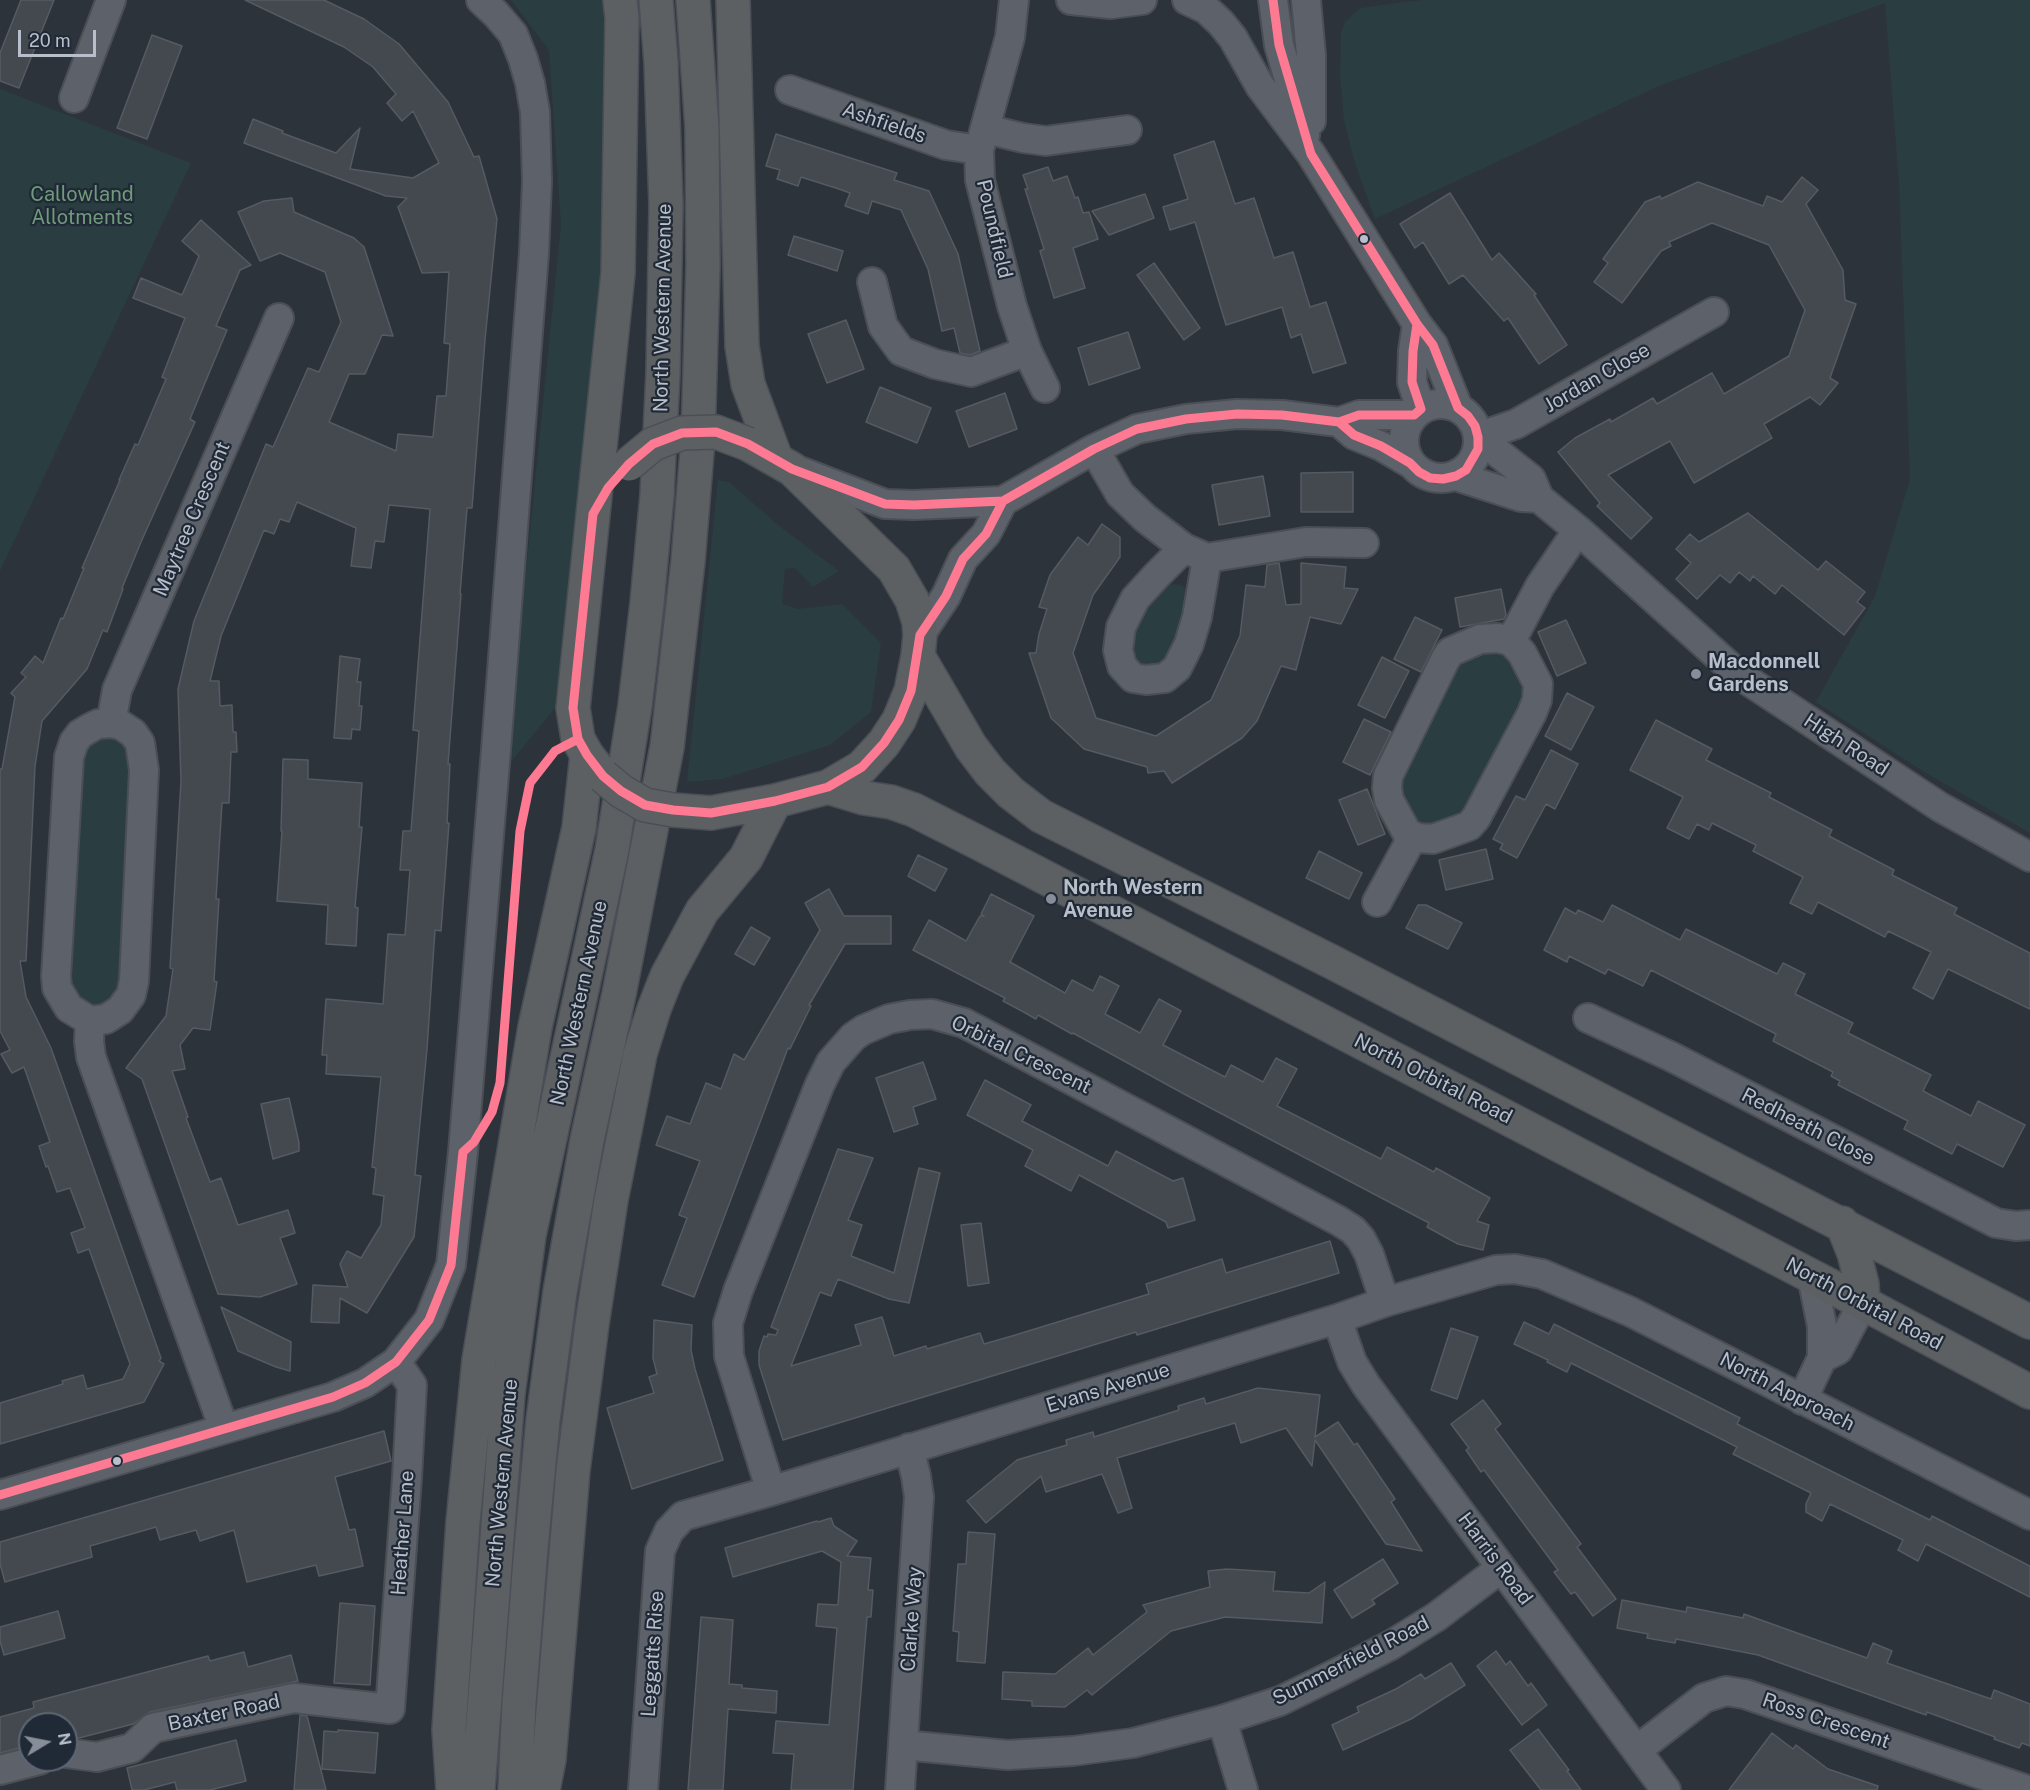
<!DOCTYPE html>
<style>
body{margin:0}
#map{position:relative;width:2030px;height:1790px;overflow:hidden;background:#2d333b;font-family:"Public Sans",sans-serif}
canvas{display:block}
.north{position:absolute;left:18px;top:1712px;width:60px;height:60px;box-sizing:border-box;background:#202936;border:2px solid #5d6572;border-radius:50%;rotate:80deg;font-size:16px;font-weight:700;line-height:24px;text-align:center;color:#b8bfcb}
.north::after{content:'';display:block;margin:auto;width:21px;height:27px;background:#878e99;clip-path:polygon(50% 0,100% 100%,50% 72%,0 100%)}
.scale{position:absolute;left:18px;top:30px;width:78px;height:27px;box-sizing:border-box;border:3px solid #b8bfcb;border-top:0;padding-left:8px;font-size:18px;line-height:21px;white-space:nowrap;color:#b8bfcb;-webkit-text-stroke:4px #202936;paint-order:stroke}
</style>
<div id="map">
<canvas width="2030" height="1790"></canvas>
<div class="north">N</div>
<div class="scale">20 m</div>
</div>
<script>
const ctx = document.querySelector('canvas').getContext('2d');
ctx.lineJoin = 'round';
function fill(path, color) { ctx.fillStyle = color; ctx.fill(path, 'evenodd'); }
const shape = rows => new Path2D(rows.map(r => 'M' + r).join(''));
function trace(path, color, width, dash) { ctx.strokeStyle = color; ctx.lineWidth = width; ctx.lineCap = dash ? 'butt' : 'round'; ctx.setLineDash(dash || []); ctx.stroke(path); }
function write(font, color, halo, rows, align = 'center') {
  ctx.font = font + ' "Public Sans",sans-serif'; ctx.lineWidth = 4.5; ctx.setLineDash([]); ctx.textBaseline = 'middle'; ctx.strokeStyle = halo; ctx.fillStyle = color; for (const [text, x, y, turn = 0] of rows) {
    ctx.save(); ctx.translate(x, y); ctx.rotate((+turn || 0) * Math.PI / 180); ctx.textAlign = isNaN(turn) ? turn : align; if (halo) ctx.strokeText(text, 0, 0); ctx.fillText(text, 0, 0); ctx.restore();
  }
}
const green = shape([
 [511,0,603,0,608,53,600,295,555,708,506,768,561,225,549,50],
 [1421,0,2030,0,2030,833,1921,770,1816,702,1875,596,1910,479,1899,183,1885,3,1659,86,1375,219,1354,160,1344,120,1340,75,1341,32,1345,22,1360,8],
 [0,89,191,163,0,571],
 [718,480,729,482,778,525,839,571,813,587,795,568,785,569,782,604,798,609,842,604,881,643,871,712,830,745,723,779,687,782],
 [1172,584,1181,585,1186,588,1190,595,1175,653,1162,664,1144,667,1135,660,1130,651,1134,628,1161,588],
 [1477,650,1505,652,1512,659,1527,696,1474,806,1452,828,1411,823,1397,781,1452,670,1465,657],
 [105,738,116,738,125,743,131,752,124,978,114,997,104,1004,93,1005,77,998,71,989,68,978,82,757,85,748,94,740]
]);
const building = shape([
 [21,0,54,0,19,88,0,81,0,53,21,0],
 [245,0,324,0,364,19,399,44,448,102,474,157,479,156,497,219,485,340,472,508,467,508,460,594,461,594,448,764,450,764,447,823,449,823,441,931,435,930,427,1049,415,1175,421,1176,414,1237,367,1313,340,1298,339,1323,311,1322,313,1285,348,1287,340,1264,347,1251,361,1258,381,1225,384,1196,373,1194,376,1168,372,1167,381,1077,326,1074,327,1055,322,1055,326,999,383,1004,388,934,405,935,410,870,400,870,403,831,411,831,419,731,413,730,430,509,389,505,384,542,375,541,371,568,351,566,356,528,297,502,289,522,280,519,274,534,264,530,221,636,210,681,219,681,220,706,232,705,233,732,236,732,237,752,231,752,229,803,222,803,216,899,219,899,214,981,217,982,210,1030,193,1028,180,1045,185,1069,172,1071,188,1117,186,1118,210,1182,221,1178,238,1225,288,1210,295,1233,280,1238,297,1284,260,1297,218,1294,142,1079,126,1068,166,1016,173,969,170,968,181,781,178,689,194,621,266,444,273,447,308,368,319,372,341,322,325,272,280,253,260,261,238,212,264,201,292,198,294,212,354,238,364,247,393,336,382,335,365,374,349,374,329,422,396,451,398,434,433,437,437,396,446,396,450,344,444,343,449,272,422,273,398,207,407,198,386,196,244,143,253,119,283,131,282,133,336,153,360,128,350,169,413,178,439,163,413,111,402,121,387,103,396,94,373,67,344,47,245,0],
 [152,35,182,46,147,139,117,128,152,35],
 [776,134,897,173,894,180,929,191,958,254,980,351,970,355,960,353,954,328,942,331,928,269,901,210,872,201,868,214,845,206,850,193,839,189,801,177,798,186,777,179,780,170,766,166,776,134],
 [1214,141,1235,204,1254,198,1274,258,1293,252,1310,307,1326,302,1346,363,1313,373,1301,334,1291,338,1282,307,1226,325,1195,222,1170,230,1163,207,1188,199,1174,155,1214,141],
 [1048,167,1053,181,1067,176,1075,198,1078,197,1083,213,1089,212,1098,239,1073,248,1085,288,1054,298,1040,251,1044,249,1025,189,1028,189,1023,175,1048,167],
 [1802,177,1818,190,1806,204,1843,270,1845,300,1856,304,1830,378,1838,383,1820,405,1810,397,1764,424,1772,438,1694,483,1670,441,1608,475,1652,518,1631,539,1597,506,1600,503,1558,452,1575,438,1610,419,1611,422,1653,398,1657,404,1712,373,1724,394,1789,356,1805,310,1769,245,1712,223,1669,242,1671,246,1661,251,1622,303,1594,282,1608,263,1603,259,1645,202,1660,196,1661,199,1698,182,1763,206,1767,196,1782,202,1802,177],
 [1450,193,1492,260,1499,253,1536,294,1534,295,1567,345,1539,364,1508,318,1504,321,1463,275,1449,284,1423,242,1415,248,1400,224,1450,193],
 [1145,194,1154,218,1109,235,1092,211,1145,194],
 [201,220,251,265,240,270,216,326,227,330,190,419,195,422,141,542,122,588,123,589,107,632,103,630,87,669,42,721,35,766,26,961,20,961,26,997,51,1048,161,1358,159,1361,164,1364,144,1402,0,1444,0,1403,63,1384,62,1381,83,1375,87,1389,123,1379,130,1364,89,1249,78,1253,71,1233,85,1228,70,1188,57,1192,48,1166,46,1167,39,1146,50,1142,24,1067,12,1073,1,1054,10,1050,0,1031,0,769,2,769,15,697,11,693,26,677,21,673,35,656,43,663,61,618,63,619,84,568,82,568,120,480,119,480,135,444,138,445,166,379,162,377,185,318,133,298,141,278,182,295,199,256,182,241,201,220],
 [794,236,843,251,837,271,788,255,794,236],
 [1154,263,1200,328,1184,340,1137,275,1154,263],
 [846,320,864,369,827,383,808,334,846,320],
 [1128,332,1140,368,1089,385,1078,348,1128,332],
 [880,387,931,408,917,443,866,422,880,387],
 [1005,393,1017,429,969,447,956,411,1005,393],
 [1353,472,1353,512,1301,512,1301,473,1353,472],
 [1263,476,1270,516,1219,525,1212,485,1263,476],
 [1748,513,1818,570,1826,561,1865,592,1857,602,1865,608,1844,635,1782,585,1775,594,1753,576,1750,581,1739,572,1730,583,1720,575,1697,599,1676,579,1691,563,1676,549,1690,534,1699,542,1748,513],
 [1102,524,1120,537,1120,557,1093,595,1073,653,1096,718,1156,736,1211,700,1240,636,1246,585,1265,587,1267,565,1279,563,1286,605,1301,604,1301,563,1346,567,1344,588,1358,589,1341,624,1310,617,1296,670,1281,666,1257,721,1242,738,1172,783,1164,771,1148,773,1147,767,1084,749,1051,718,1029,653,1036,653,1039,634,1047,609,1039,607,1050,575,1078,537,1088,545,1102,524],
 [1501,589,1506,615,1504,619,1460,627,1455,598,1501,589],
 [1415,617,1442,630,1421,672,1394,659,1415,617],
 [1566,620,1586,663,1557,676,1538,632,1566,620],
 [340,656,360,659,357,682,361,682,359,706,362,706,360,730,352,729,351,739,334,738,340,656],
 [1382,657,1409,671,1385,718,1358,705,1382,657],
 [1567,693,1594,707,1571,750,1545,736,1567,693],
 [1364,719,1391,732,1370,775,1343,762,1364,719],
 [1656,720,1712,749,1706,760,1771,793,1769,797,1832,830,1829,836,1894,870,1892,875,1957,908,1954,914,2030,953,2030,1009,1948,969,1933,999,1913,988,1931,952,1888,931,1885,937,1818,902,1812,914,1790,903,1803,877,1753,851,1756,845,1712,823,1709,830,1697,824,1689,839,1667,828,1683,797,1630,770,1656,720],
 [1551,750,1578,764,1555,809,1546,804,1517,858,1500,849,1503,844,1493,839,1516,796,1525,800,1551,750],
 [283,759,308,760,308,779,362,783,359,827,362,827,355,907,358,908,356,946,326,944,328,905,277,901,282,831,281,831,283,759],
 [1367,789,1385,834,1358,845,1339,800,1367,789],
 [1486,849,1493,879,1446,890,1439,860,1486,849],
 [1319,851,1362,873,1349,899,1306,878,1319,851],
 [918,855,947,869,935,891,908,876,918,855],
 [829,889,844,916,891,916,891,944,845,944,809,1005,811,1006,790,1049,788,1048,694,1297,662,1285,687,1218,679,1215,700,1161,656,1145,667,1116,690,1124,706,1083,721,1089,734,1054,744,1060,820,930,805,903,829,889],
 [991,894,1034,916,1010,962,1065,993,1072,980,1093,991,1100,976,1119,986,1105,1014,1140,1033,1159,999,1181,1011,1163,1045,1225,1077,1231,1065,1263,1082,1276,1058,1297,1069,1277,1106,1381,1159,1387,1147,1434,1172,1436,1168,1490,1198,1477,1221,1489,1225,1483,1250,1458,1244,1427,1227,1429,1223,1186,1095,1073,1033,1072,1034,1038,1015,1036,1019,1020,1010,1003,1001,1005,998,913,950,929,920,966,941,980,916,984,916,981,914,991,894],
 [1418,905,1426,905,1462,923,1448,949,1406,928,1418,905],
 [1612,905,1680,940,1686,929,1777,974,1783,963,1805,974,1795,994,1853,1023,1848,1033,1931,1075,1923,1091,1971,1116,1978,1101,2025,1125,2003,1167,1957,1144,1952,1154,1904,1129,1908,1121,1838,1085,1840,1081,1831,1076,1833,1072,1773,1041,1776,1034,1651,970,1643,986,1608,969,1605,974,1569,956,1567,962,1544,950,1565,908,1576,914,1578,910,1603,922,1612,905],
 [751,927,770,938,754,965,735,954,751,927],
 [923,1062,936,1099,913,1107,918,1124,894,1132,876,1078,923,1062],
 [985,1080,1031,1105,1022,1121,1108,1166,1116,1151,1173,1181,1183,1178,1195,1220,1168,1228,1166,1222,1079,1175,1071,1191,1025,1166,1033,1150,967,1115,985,1080],
 [289,1098,299,1143,299,1151,273,1159,261,1104,289,1098],
 [838,1149,873,1158,848,1220,862,1225,851,1256,894,1273,919,1168,940,1173,909,1303,889,1299,838,1279,831,1296,820,1292,791,1366,861,1345,855,1325,882,1317,894,1356,926,1346,927,1349,980,1333,984,1344,1012,1336,1149,1294,1146,1284,1222,1259,1226,1273,1330,1241,1339,1273,1137,1335,1136,1332,783,1440,759,1365,759,1351,764,1336,767,1337,768,1334,776,1335,778,1330,771,1327,838,1149],
 [981,1223,989,1283,968,1286,961,1225,981,1223],
 [221,1307,291,1342,290,1371,276,1367,238,1351,221,1307],
 [654,1320,692,1325,691,1350,695,1369,723,1460,632,1489,607,1408,654,1393,649,1377,657,1374,653,1358,654,1320],
 [1524,1322,1549,1334,1554,1324,1740,1418,1737,1424,1831,1471,1930,1520,1932,1516,2030,1566,2030,1597,1926,1544,1918,1561,1898,1550,1903,1540,1830,1504,1822,1521,1806,1512,1806,1504,1811,1493,1733,1454,1737,1447,1571,1363,1567,1372,1547,1362,1548,1360,1514,1344,1524,1322],
 [1451,1328,1478,1337,1457,1399,1431,1390,1451,1328],
 [1258,1388,1320,1395,1315,1437,1338,1422,1354,1445,1357,1443,1395,1499,1391,1502,1422,1551,1386,1544,1315,1440,1312,1466,1286,1428,1241,1443,1235,1423,1117,1458,1132,1508,1118,1513,1102,1474,1046,1492,1041,1476,986,1523,967,1501,1017,1460,1067,1445,1066,1440,1093,1432,1094,1437,1179,1410,1178,1406,1204,1398,1206,1404,1258,1388],
 [1483,1400,1501,1424,1495,1429,1581,1544,1577,1547,1616,1599,1593,1616,1575,1592,1571,1594,1554,1572,1558,1570,1484,1470,1481,1472,1466,1450,1469,1448,1451,1424,1483,1400],
 [384,1431,391,1461,335,1477,349,1530,355,1529,363,1566,319,1576,316,1565,247,1582,234,1530,200,1541,196,1530,160,1540,156,1527,90,1546,92,1557,5,1582,0,1564,0,1542,384,1431],
 [831,1518,834,1526,857,1541,847,1556,871,1558,868,1590,873,1590,871,1617,867,1617,853,1790,791,1790,794,1754,773,1753,776,1721,829,1725,837,1628,816,1626,818,1604,838,1605,841,1562,822,1551,733,1577,725,1548,817,1521,818,1522,831,1518],
 [968,1532,995,1534,985,1663,957,1661,959,1632,953,1631,958,1564,966,1564,968,1532],
 [1383,1559,1398,1583,1372,1600,1375,1604,1352,1618,1334,1590,1383,1559],
 [1227,1569,1275,1572,1273,1591,1309,1593,1325,1582,1322,1623,1225,1617,1171,1631,1092,1695,1087,1690,1065,1707,1032,1706,1032,1701,1002,1699,1003,1672,1055,1674,1088,1648,1093,1655,1147,1612,1143,1605,1210,1587,1208,1571,1227,1569],
 [1622,1600,1686,1612,1687,1607,1743,1618,1744,1614,1867,1658,1873,1643,1892,1651,1887,1663,1991,1699,1994,1690,2030,1704,2030,1746,2022,1743,2019,1748,1994,1739,1995,1737,1927,1712,1926,1715,1758,1655,1676,1639,1675,1643,1647,1638,1648,1634,1617,1628,1622,1600],
 [340,1603,375,1606,370,1685,334,1683,340,1603],
 [58,1611,65,1638,4,1655,0,1641,0,1627,58,1611],
 [701,1617,733,1620,729,1684,742,1685,742,1688,777,1691,776,1713,728,1709,723,1790,688,1790,701,1617],
 [1496,1651,1506,1665,1510,1661,1528,1686,1531,1683,1547,1705,1522,1725,1477,1666,1496,1651],
 [244,1652,248,1667,291,1655,298,1681,150,1712,133,1724,79,1738,66,1737,66,1724,30,1724,30,1745,0,1753,0,1717,34,1708,33,1702,208,1656,210,1661,244,1652],
 [1451,1663,1465,1685,1411,1719,1343,1750,1332,1725,1359,1712,1357,1707,1396,1689,1421,1674,1425,1679,1451,1663],
 [300,1715,307,1716,326,1790,294,1790,300,1715],
 [1538,1729,1569,1770,1567,1771,1581,1790,1541,1790,1510,1750,1538,1729],
 [338,1730,378,1733,375,1773,322,1769,324,1731,338,1732,338,1730],
 [1772,1733,1793,1749,1796,1745,1828,1769,1878,1786,1877,1790,1729,1790,1772,1733],
 [236,1740,246,1781,210,1790,177,1790,175,1782,144,1790,132,1790,127,1768,236,1740]
]);
const minor = shape([
 [1014,0,1010,37,979,150,980,180,1012,306,1027,351,1045,388],
 [1071,0,1111,4,1142,0],
 [1187,0,1206,9,1221,23,1233,38,1260,86,1311,154,1417,324,1433,345,1458,408],
 [1273,0,1279,45,1305,135],
 [1306,0,1311,55,1311,121],
 [790,90,946,145,979,150],
 [74,98,111,0],
 [986,129,1023,138,1046,141,1127,130],
 [872,282,883,326,901,351,935,364,971,372,1027,351],
 [1417,324,1413,351,1412,382,1421,409],
 '1404 441a37 37 0 1 1 74 0a37 37 0 1 1-74 0Z',
 [1339,422,1354,435,1381,446,1410,463],
 [1478,437,1531,479,1539,498,1578,530,1738,674,1940,807,2030,857],
 [1478,437,1516,424,1714,312],
 [1094,449,1120,494,1145,518,1184,548,1207,558,1306,542,1364,543],
 [794,469,885,504,914,505,1003,501,1094,449,1137,429,1186,419,1237,414,1282,415,1339,422,1359,415,1414,415],
 [1456,476,1521,497,1539,498],
 [1184,548,1156,576,1135,599,1121,627,1118,650,1122,666,1133,678,1146,680,1165,678,1177,668,1189,644,1197,617,1207,558],
 [920,635,946,596,963,559,986,534,1003,501],
 [1511,641,1522,653,1538,684,1537,700,1532,713,1476,818,1469,826,1433,839,1418,838,1407,833,1389,800,1387,788,1388,776,1445,660,1450,652,1480,639,1498,638,1511,641,1540,586,1578,530],
 [1377,902,1413,836],
 [1588,1018,1672,1057,1996,1223,2016,1226,2030,1225],
 [90,1021,106,1019,120,1010,131,995,134,981,144,770,140,743,133,733,121,725,111,723],
 [1337,1319,1352,1362,1366,1385,1666,1790],
 [1822,1358,1838,1350,1863,1303],
 [1802,1400,1822,1358,1822,1326,1812,1276],
 [224,1429,91,1057,89,1041,90,1021,69,1008,57,988,56,976,69,757,74,742,80,734,90,728,98,724,111,723,117,690,279,318],
 [771,1491,729,1356,728,1323,738,1291,820,1084,831,1062,853,1037,863,1030,889,1019,910,1015,932,1014,964,1023,1339,1221,1353,1230,1361,1239,1369,1254,1385,1302],
 [0,1495,333,1397,365,1383,396,1362,429,1320,451,1265,463,1152,496,750,534,253,537,181,535,112,530,83,523,59,513,34,496,14,481,0],
 [1222,1720,1243,1790],
 [903,1745,1008,1755,1073,1751,1133,1743,1222,1720,1280,1701,1337,1673,1391,1645,1436,1617,1501,1568],
 [1637,1750,1704,1698,1726,1691,1745,1694,2027,1790],
 [66,1753,97,1757,132,1748,153,1728,294,1698,390,1709,407,1478,412,1385,396,1362],
 [0,1770,39,1760],
 [643,1790,660,1551,669,1531,683,1516,771,1491,1337,1319,1385,1302,1496,1270,1515,1269,1542,1274,1631,1312,2030,1515],
 [900,1790,919,1497,916,1476,909,1448]
]);
const highway = shape([
 [733,0,742,346,748,384,776,459],
 [918,656,971,747,990,772,1011,793,1041,816,1332,962,2030,1322],
 [600,772,587,755,578,739,573,708,618,273,622,18,620,0],
 [828,787,864,798,891,802,914,810,977,842,1863,1303,2030,1392],
 [711,813,775,801,828,787,862,767,884,743,899,720,911,691,918,656,920,635,919,622,912,600,894,569,792,469,748,444],
 [1842,1223,1854,1253,1862,1284,1863,1303],
 [453,1790,449,1730,463,1522,479,1360,535,1027,579,828,587,755],
 [478,1790,508,1394,529,1235,612,850,635,706,647,603,657,495,663,373,666,205,661,62,656,0],
 [515,1790,519,1703,530,1560,543,1420,560,1292,587,1140,619,994,667,747,688,561,698,439,703,266,702,128,693,0],
 [543,1790,549,1759,573,1470,592,1324,611,1200,640,1054,654,1009,667,976,702,911,746,858,775,801]
]);
const highwayBridge = shape([
 [629,464,653,444,682,433,716,432,748,444],
 [603,776,621,791,645,805,673,810,711,813]
]);
const bus1 = shape([
 [1273,0,1279,45,1311,154,1417,324],
 [1339,422,1354,435,1381,446,1410,463,1419,472,1430,478,1443,479,1456,476,1466,470,1478,449,1478,437,1475,426,1468,416,1458,408,1433,345,1417,324],
 [1339,422,1359,415,1414,415,1421,409,1412,382,1413,351,1417,324],
 [716,432,748,444,792,469,885,504,914,505,1003,501,986,534,963,559,946,596,920,635,911,691,899,720,884,743,862,767,828,787,775,801,711,813,673,810,645,805,621,791,603,776,587,755,578,739,573,708,593,514,608,488,629,464,653,444,682,433,716,432],
 [1003,501,1094,449,1137,429,1186,419,1237,414,1282,415,1339,422],
 [463,1152,474,1142,492,1112,500,1083,520,831,530,783,555,751,578,739],
 [0,1495,333,1397,365,1383,396,1362,429,1320,451,1265,463,1152]
]);
const markers = [
 [1364,239,5,"#b8bfcb"],
 [1696,674,6,"#878e99"],
 [1051,899,6,"#878e99"],
 [117,1461,5,"#b8bfcb"]
];
const streetNames = [
 ["Ashfields",884,123,19],
 ["Poundfield",994,229,77],
 ["North Western Avenue",663,308,-89],
 ["Jordan Close",1597,378,-30],
 ["Maytree Crescent",192,519,-67],
 ["High Road",1846,745,33],
 ["North Western Avenue",579,1003,-78],
 ["Orbital Crescent",1021,1055,26],
 ["North Orbital Road",1433,1079,27],
 ["Redheath Close",1808,1127,27],
 ["North Orbital Road",1864,1304,28],
 ["Evans Avenue",1108,1388,-17],
 ["North Approach",1787,1392,27],
 ["North Western Avenue",502,1483,-85],
 ["Heather Lane",403,1533,-86],
 ["Harris Road",1495,1559,53],
 ["Clarke Way",912,1619,-86],
 ["Leggatts Rise",653,1654,-86],
 ["Summerfield Road",1351,1661,-27],
 ["Baxter Road",224,1713,-12],
 ["Ross Crescent",1826,1721,19]
];
const parkNames = [
 ["Callowland",82,195],
 ["Allotments",82,218]
];
const poiNames = [
 ["Macdonnell",1708,662],
 ["Gardens",1708,685],
 ["North Western",1063,888],
 ["Avenue",1063,911]
];
fill(green, '#2a3d41');
fill(building, '#444950');
trace(building, '#555a63', 1.5);
trace(minor, '#4b4f55', 32);
trace(highway, '#4a4f57', 36);
trace(minor, '#5d6169', 28);
trace(highway, '#5d6062', 33);
trace(highwayBridge, '#4a4f57', 36, []);
trace(highwayBridge, '#5d6062', 33);
trace(bus1, '#fe7a93', 9);
for (const [x, y, r, color] of markers) { const dot = new Path2D(); dot.arc(x, y, r, 0, 2 * Math.PI); ctx.fillStyle = color; ctx.fill(dot); trace(dot, '#202936', 2); }
write('20px', '#b8bfcb', '#202936', streetNames);
write('20px', '#709b7b', '#202936', parkNames);
write('bold 20px', '#b8bfcb', '#202936', poiNames, 'left');
</script>
